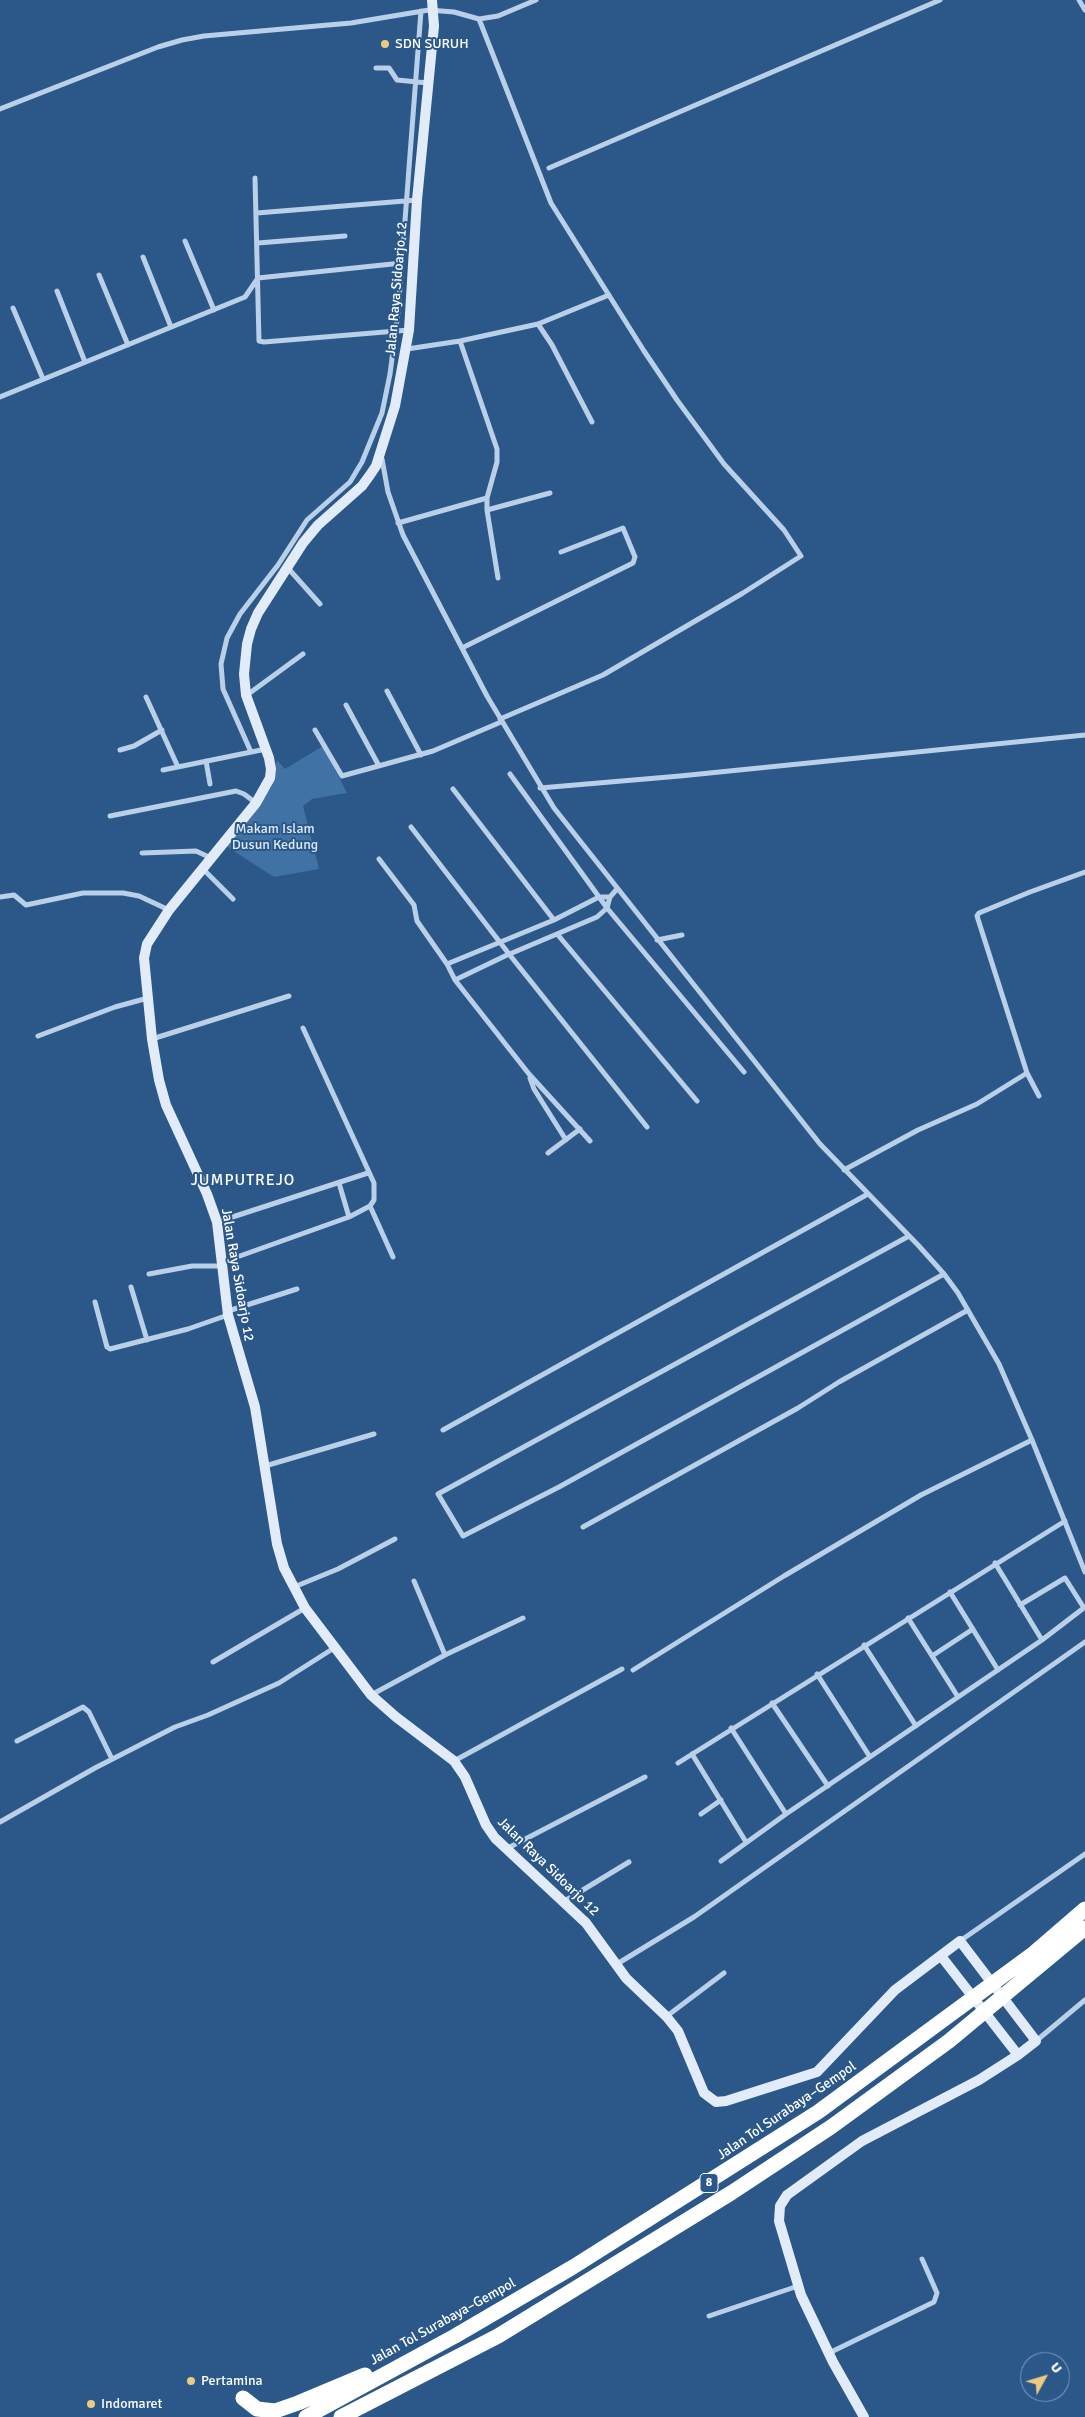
<!DOCTYPE html>
<meta charset="utf-8">
<style>
body{margin:0}
#map{position:relative;width:1085px;height:2417px;overflow:hidden;background:#2b5889;font-family:Signika,sans-serif}
canvas{display:block}
.north{position:absolute;left:1020px;top:2352px;width:50px;height:50px;box-sizing:border-box;background:#2b5889;border:1px solid #809bb8;border-radius:50%;rotate:51deg;font-size:14px;font-weight:700;line-height:20px;text-align:center;color:#fff}
.north::after{content:'';display:block;margin:auto;width:18px;height:22px;background:#eeca81;clip-path:polygon(50% 0,100% 100%,50% 72%,0 100%)}
</style>
<div id="map">
<canvas width="1085" height="2417"></canvas>
<div class="north">U</div>
</div>
<script>
const ctx = document.querySelector('canvas').getContext('2d');
ctx.lineJoin = 'round';
function fill(path, color) { ctx.fillStyle = color; ctx.fill(path, 'evenodd'); }
const shape = rows => new Path2D(rows.map(r => 'M' + r).join(''));
function trace(path, color, width, dash) { ctx.strokeStyle = color; ctx.lineWidth = width; ctx.lineCap = dash ? 'butt' : 'round'; ctx.setLineDash(dash || []); ctx.stroke(path); }
function write(font, color, halo, rows, align = 'center') {
  ctx.font = font + ' Signika,sans-serif'; ctx.lineWidth = 4; ctx.setLineDash([]); ctx.textBaseline = 'middle'; ctx.strokeStyle = halo; ctx.fillStyle = color; for (const [text, x, y, turn = 0] of rows) {
    ctx.save(); ctx.translate(x, y); ctx.rotate((+turn || 0) * Math.PI / 180); ctx.textAlign = isNaN(turn) ? turn : align; if (halo) ctx.strokeText(text, 0, 0); ctx.fillText(text, 0, 0); ctx.restore();
  }
}
const green = shape([
 [323,746,347,793,312,799,303,806,319,869,274,877,223,844,271,788,277,760,285,769]
]);
const street = shape([
 [1079,0,1085,10],
 [479,19,551,203,644,351,677,400,724,464,784,530,801,556,743,593,603,675,500,719],
 [376,68,389,68,397,80,428,83],
 [0,109,158,47,182,40,204,36,351,23,429,10,454,12,479,19,498,16,536,0],
 [549,168,940,0],
 [255,178,259,341,264,342,409,330],
 [257,213,417,200],
 [185,241,214,310],
 [258,243,345,236],
 [143,257,171,327],
 [99,275,128,345],
 [57,291,85,362],
 [13,308,43,379],
 [538,324,552,345,592,422],
 [460,341,497,449,497,462,487,498,487,510,498,578],
 [407,349,460,341,538,324,609,295],
 [0,397,245,297,258,278,402,263],
 [382,459,388,492,403,535,487,696,554,808,820,1144,918,1245,944,1274,958,1293,999,1364,1032,1440,1085,1572],
 [487,510,550,493],
 [398,523,487,498],
 [287,567,320,604],
 [462,648,633,563,635,557,623,528,561,552],
 [387,691,421,755],
 [247,695,303,654],
 [146,697,178,767],
 [346,705,379,766],
 [315,730,342,776,433,751,501,722],
 [120,750,134,746,162,730],
 [251,752,223,689,221,664,227,638,240,614,278,565,307,520,350,482,362,462,382,413,390,374,398,312,421,11],
 [206,761,210,784],
 [163,770,266,749],
 [510,774,607,908,744,1072],
 [540,788,680,776,1085,735],
 [453,789,554,920],
 [110,816,236,791,244,794,256,803],
 [411,827,509,954,647,1127],
 [142,853,196,851,211,858],
 [379,859,414,905,417,921,447,964,455,980,529,1074,590,1141],
 [203,869,233,899],
 [0,897,14,895,26,905,83,893,123,893,139,896,169,910],
 [558,935,697,1101],
 [657,940,682,935],
 [447,964,554,920,599,897,610,897],
 [455,980,505,956,597,917,607,908,610,897,617,889],
 [38,1036,115,1007,148,998],
 [152,1039,289,996],
 [530,1078,534,1089,566,1140],
 [1039,1096,1027,1073,977,916,979,913,1030,892,1085,872],
 [548,1153,580,1129],
 [844,1170,918,1130,977,1104,1027,1073],
 [339,1183,349,1217],
 [370,1206,393,1257],
 [217,1222,368,1173],
 [909,1236,438,1494,463,1536,559,1487,944,1274],
 [223,1262,349,1217,370,1206,374,1200,374,1183,303,1028],
 [149,1274,192,1266,222,1266],
 [131,1287,147,1340],
 [95,1302,107,1347,110,1349,188,1329,228,1315],
 [228,1311,297,1289],
 [443,1430,868,1194],
 [265,1466,374,1434],
 [583,1527,798,1408,839,1382,968,1310],
 [995,1563,1042,1640],
 [414,1581,445,1655],
 [294,1587,338,1569,395,1539],
 [950,1592,998,1670],
 [1020,1605,1065,1578,1084,1608],
 [908,1618,958,1697],
 [864,1645,916,1726],
 [932,1656,973,1629],
 [213,1662,305,1608],
 [633,1670,784,1576,921,1495,1032,1440],
 [817,1674,870,1757],
 [371,1695,445,1655,523,1618],
 [772,1703,828,1786],
 [731,1728,786,1814],
 [17,1741,83,1707,89,1712,112,1759],
 [692,1754,746,1842],
 [454,1761,622,1669],
 [678,1763,1065,1521],
 [701,1814,721,1800],
 [0,1822,95,1768,175,1727,208,1715,279,1683,334,1648],
 [506,1849,645,1777],
 [721,1861,786,1814,1042,1640,1085,1607],
 [563,1902,629,1862],
 [960,1941,1085,1854],
 [617,1964,694,1917,1085,1642],
 [667,2016,724,1973],
 [1036,2041,1085,2000],
 [709,2316,798,2286],
 [829,2353,934,2302,937,2293,922,2259]
]);
const secondary = shape([
 [432,0,434,26,417,200,409,330,395,406,376,466,370,475,362,486,318,525,303,543,258,613,251,629,247,644,244,674,246,695,269,758,271,769,270,778,256,803,169,910,147,944,144,958,152,1039,159,1080,166,1105,207,1194,217,1222,228,1315,255,1407,277,1544,284,1568,305,1608,371,1695,396,1717,454,1761,465,1777,486,1825,495,1838,586,1923,626,1978,666,2016,678,2031,704,2093,716,2102,726,2101,817,2072,895,1990,960,1941,1036,2041,1018,2055,979,2080,862,2141,787,2195,780,2206,779,2221,801,2295,833,2362,864,2417],
 [941,1956,1018,2055]
]);
const highway = shape([
 [243,2398,257,2409,275,2411,298,2403,365,2375],
 [306,2417,455,2336,573,2267,818,2112,1034,1953,1085,1909],
 [341,2417,498,2336,731,2193,831,2127,949,2041,1085,1928]
]);
const markers = [
 [385,44,5,"#eeca81"],
 [191,2381,5,"#eeca81"],
 [91,2404,5,"#eeca81"]
];
const shields = [
 [709,2183,18]
];
const shieldNames = [
 ["8",709,2183]
];
const poiNames = [
 ["SDN SURUH",395,44],
 ["Pertamina",201,2381],
 ["Indomaret",101,2404]
];
const streetNames = [
 ["Jalan Raya Sidoarjo 12",397,289,-85],
 ["Jalan Raya Sidoarjo 12",237,1275,80],
 ["Jalan Raya Sidoarjo 12",548,1867,44],
 ["Jalan Tol Surabaya–Gempol",787,2111,-34],
 ["Jalan Tol Surabaya–Gempol",443,2322,-29]
];
const parkNames = [
 ["Makam Islam",275,829],
 ["Dusun Kedung",275,845]
];
const quarterNames = [
 ["JUMPUTREJO",243,1181]
];
fill(green, '#4072a5');
trace(street, '#b9d0e8', 5);
trace(secondary, '#e2ecf8', 10);
trace(highway, '#fff', 15);
for (const [x, y, r, color] of markers) { const dot = new Path2D(); dot.arc(x, y, r, 0, 2 * Math.PI); ctx.fillStyle = color; ctx.fill(dot); trace(dot, '#2b5889', 2); }
for (const [x, y, w] of shields) { const box = new Path2D(); box.roundRect(x - w / 2, y - 9.5, w, 19, 4); ctx.fillStyle = '#2b5889'; ctx.fill(box); trace(box, '#fff', 1); }
write('bold 12px', '#fff', null, shieldNames);
write('14px', '#fff', '#2b5889', poiNames, 'left');
write('14px', '#fff', '#2b5889', streetNames);
write('14px', '#dce9f7', '#2b5889', parkNames);
ctx.letterSpacing = '1px';
write('16px', '#fff', '#2b5889', quarterNames);
ctx.letterSpacing = '0px';
</script>
